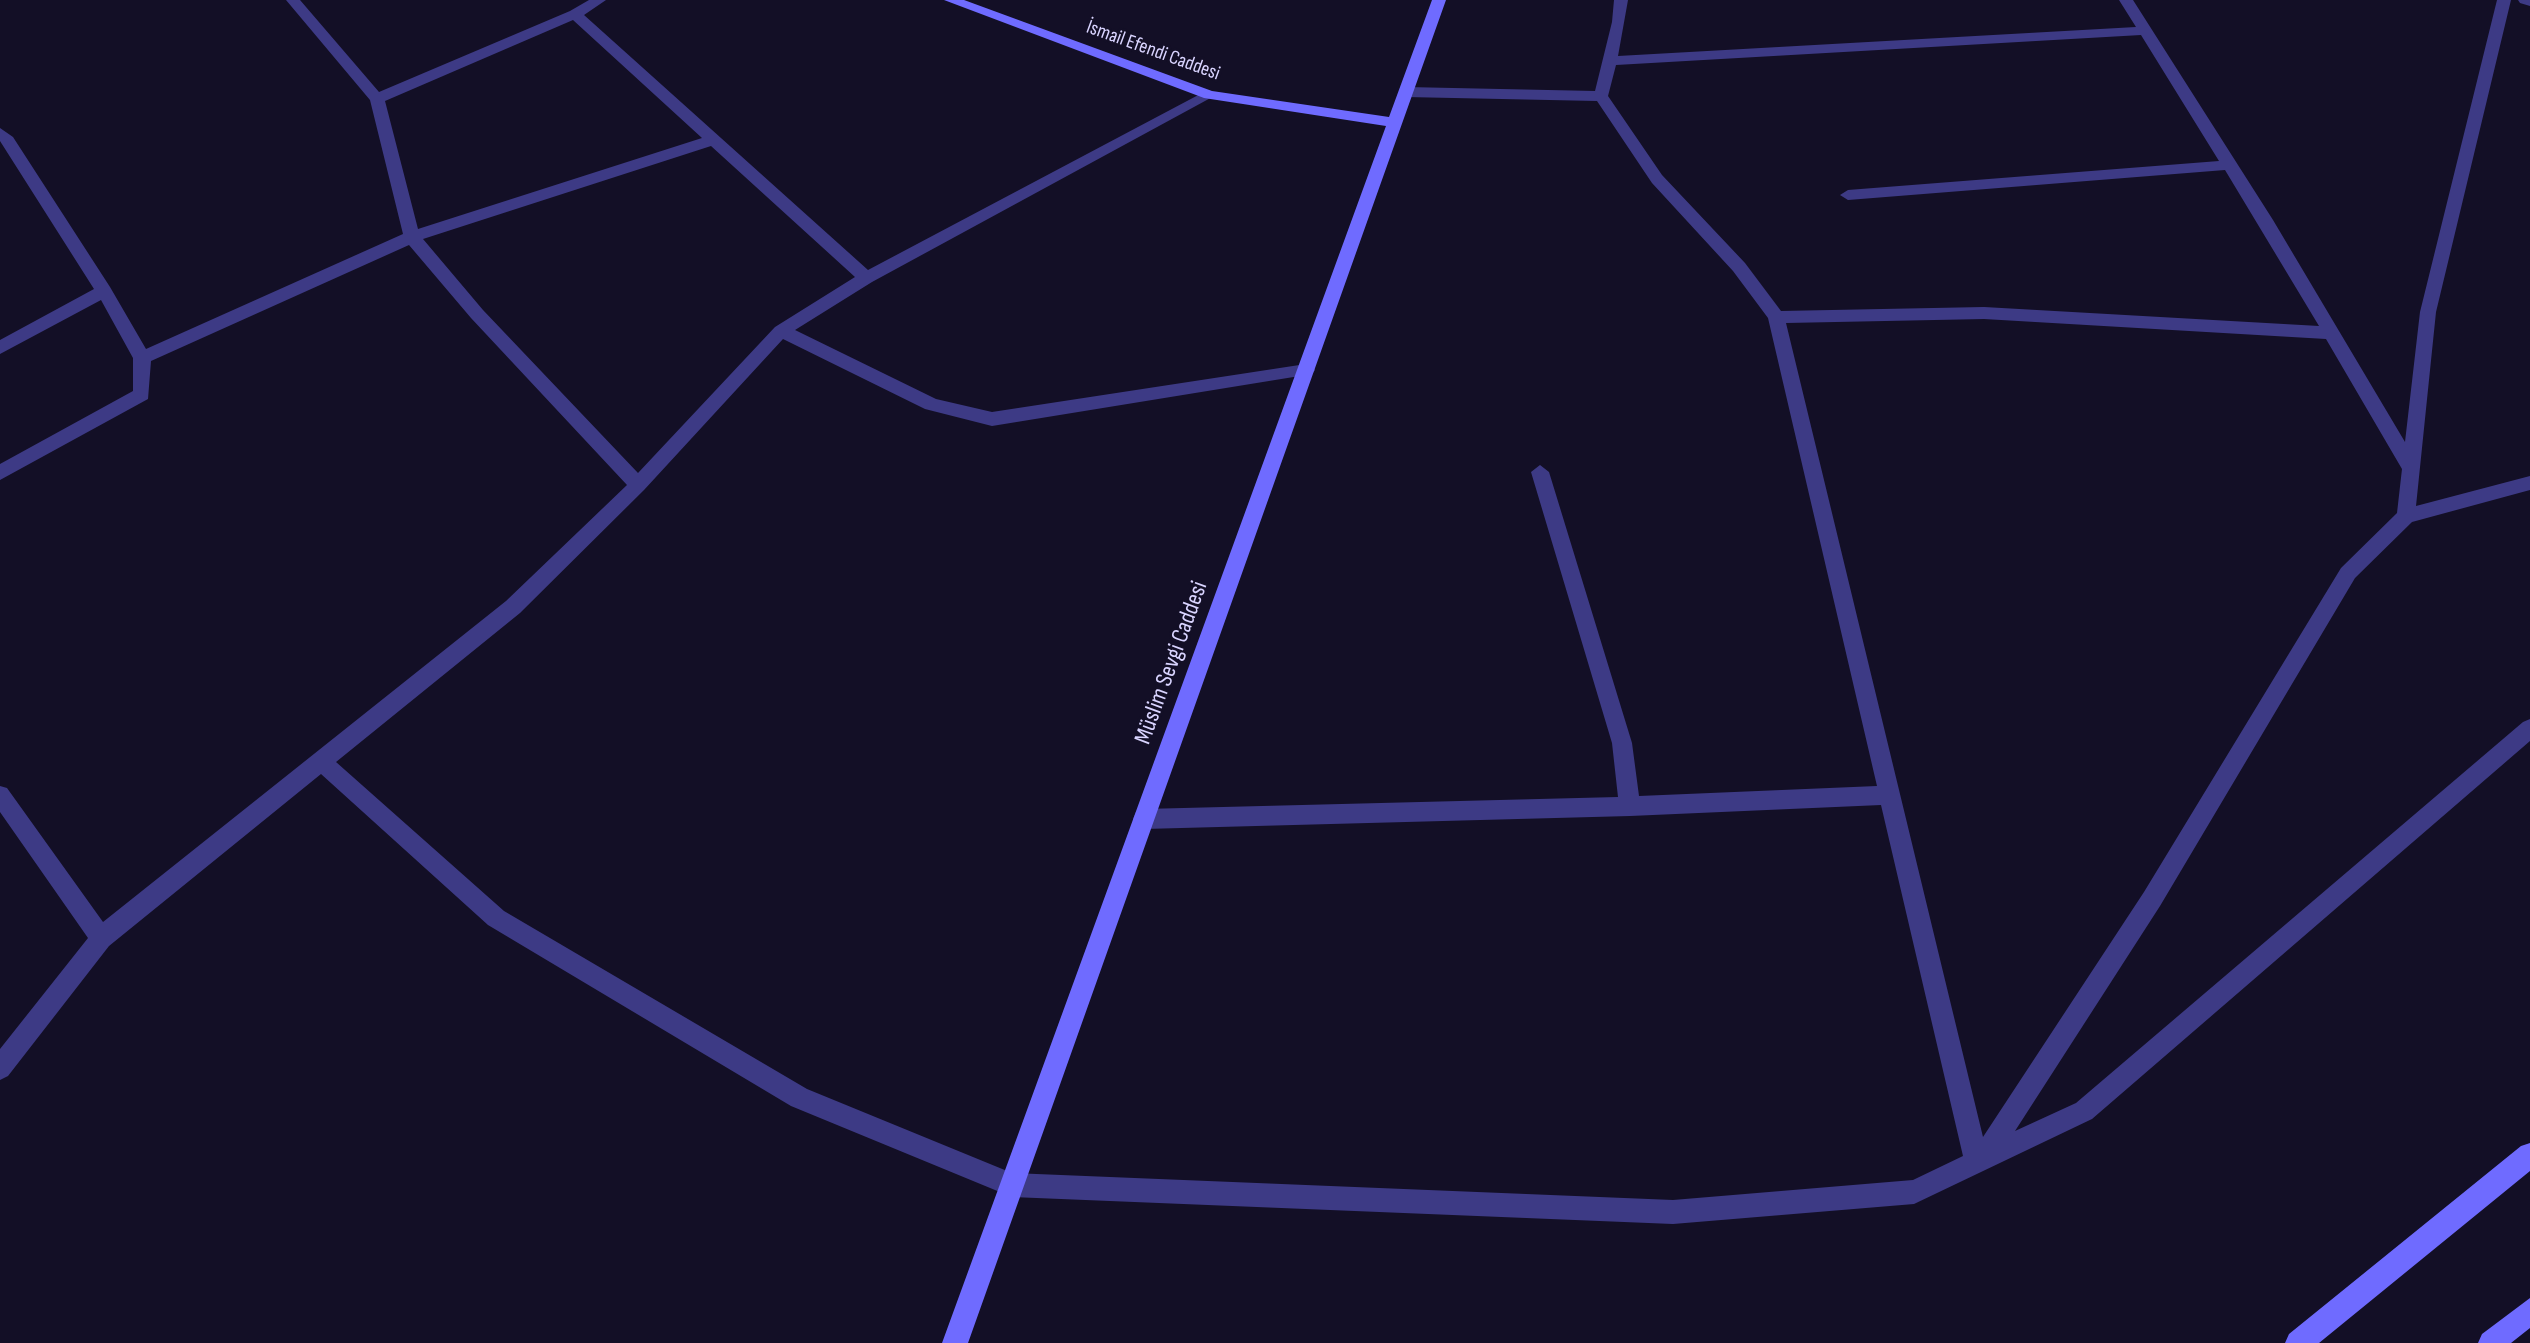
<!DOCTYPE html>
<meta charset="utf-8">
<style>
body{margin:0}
canvas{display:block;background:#130f26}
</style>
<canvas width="2530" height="1343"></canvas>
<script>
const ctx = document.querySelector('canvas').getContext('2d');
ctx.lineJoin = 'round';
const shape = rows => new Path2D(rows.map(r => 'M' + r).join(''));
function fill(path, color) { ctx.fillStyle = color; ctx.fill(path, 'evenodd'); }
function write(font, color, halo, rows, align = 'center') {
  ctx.font = font + ' "Sofia Sans Condensed",sans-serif'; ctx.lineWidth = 6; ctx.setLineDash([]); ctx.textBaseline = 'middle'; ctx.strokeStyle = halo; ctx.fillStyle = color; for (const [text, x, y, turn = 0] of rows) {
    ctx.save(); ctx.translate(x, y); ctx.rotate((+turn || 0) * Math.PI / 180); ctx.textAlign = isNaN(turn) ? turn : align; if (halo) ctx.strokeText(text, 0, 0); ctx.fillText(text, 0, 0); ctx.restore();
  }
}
const street = shape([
 [286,0,300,0,379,92,570,11,589,0,606,0,584,15,868,270,1204,92,1209,90,1216,95,872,282,795,330,936,399,992,412,1306,364,1312,366,1315,370,1312,374,992,426,925,409,783,339,644,490,520,613,336,762,504,911,807,1089,1012,1173,1673,1200,1913,1180,1963,1156,1881,805,1630,816,1144,829,1136,826,1133,819,1136,812,1144,809,1618,797,1612,743,1531,472,1540,465,1549,472,1632,743,1639,796,1877,786,1768,318,1733,271,1652,183,1597,101,1406,97,1399,92,1406,87,1595,91,1612,22,1614,0,1628,0,1618,56,2136,27,2119,0,2133,0,2273,220,2405,442,2420,312,2497,0,2511,0,2436,312,2416,506,2530,476,2530,490,2412,522,2355,578,2160,906,2015,1131,2076,1103,2523,722,2530,719,2530,741,2092,1119,1914,1204,1673,1224,1012,1197,791,1106,488,925,321,774,109,946,8,1076,0,1080,0,1049,88,938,0,812,0,786,7,788,103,922,506,601,627,485,471,318,409,245,151,361,148,399,0,480,0,464,133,391,133,358,101,300,0,354,0,340,94,289,0,141,0,128,13,137,110,287,146,349,403,234,370,100,286,0],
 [573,20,702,138,418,229,385,101,573,20],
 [2141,35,2219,161,1848,190,1840,195,1848,200,2225,170,2319,326,1984,307,1781,311,1745,263,1662,175,1608,96,1616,65,2141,35],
 [711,146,855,277,775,327,638,473,483,310,423,239,711,146],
 [1984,319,2326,339,2402,469,2397,513,2341,568,2144,892,1983,1137,1786,323,1984,319],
 [2518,0,2530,0,2530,6,2520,3,2518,0]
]);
const secondary = shape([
 [944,0,964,0,1212,91,1389,117,1432,0,1446,0,968,1343,942,1343,1386,126,1204,98,944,0],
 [2530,1143,2530,1171,2319,1343,2285,1343,2289,1334,2521,1146,2530,1143],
 [2530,1298,2530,1328,2511,1343,2478,1343,2482,1334,2530,1298]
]);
const farStreetnames = [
 ["İsmail Efendi Caddesi",1153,51,20]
];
const streetNames = [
 ["Müslim Sevgi Caddesi",1172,663,-70]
];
fill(street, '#3d3a85');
fill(secondary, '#6f6bff');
write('20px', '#d9d4ff', '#130f26', farStreetnames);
write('24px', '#d9d4ff', '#130f26', streetNames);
</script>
